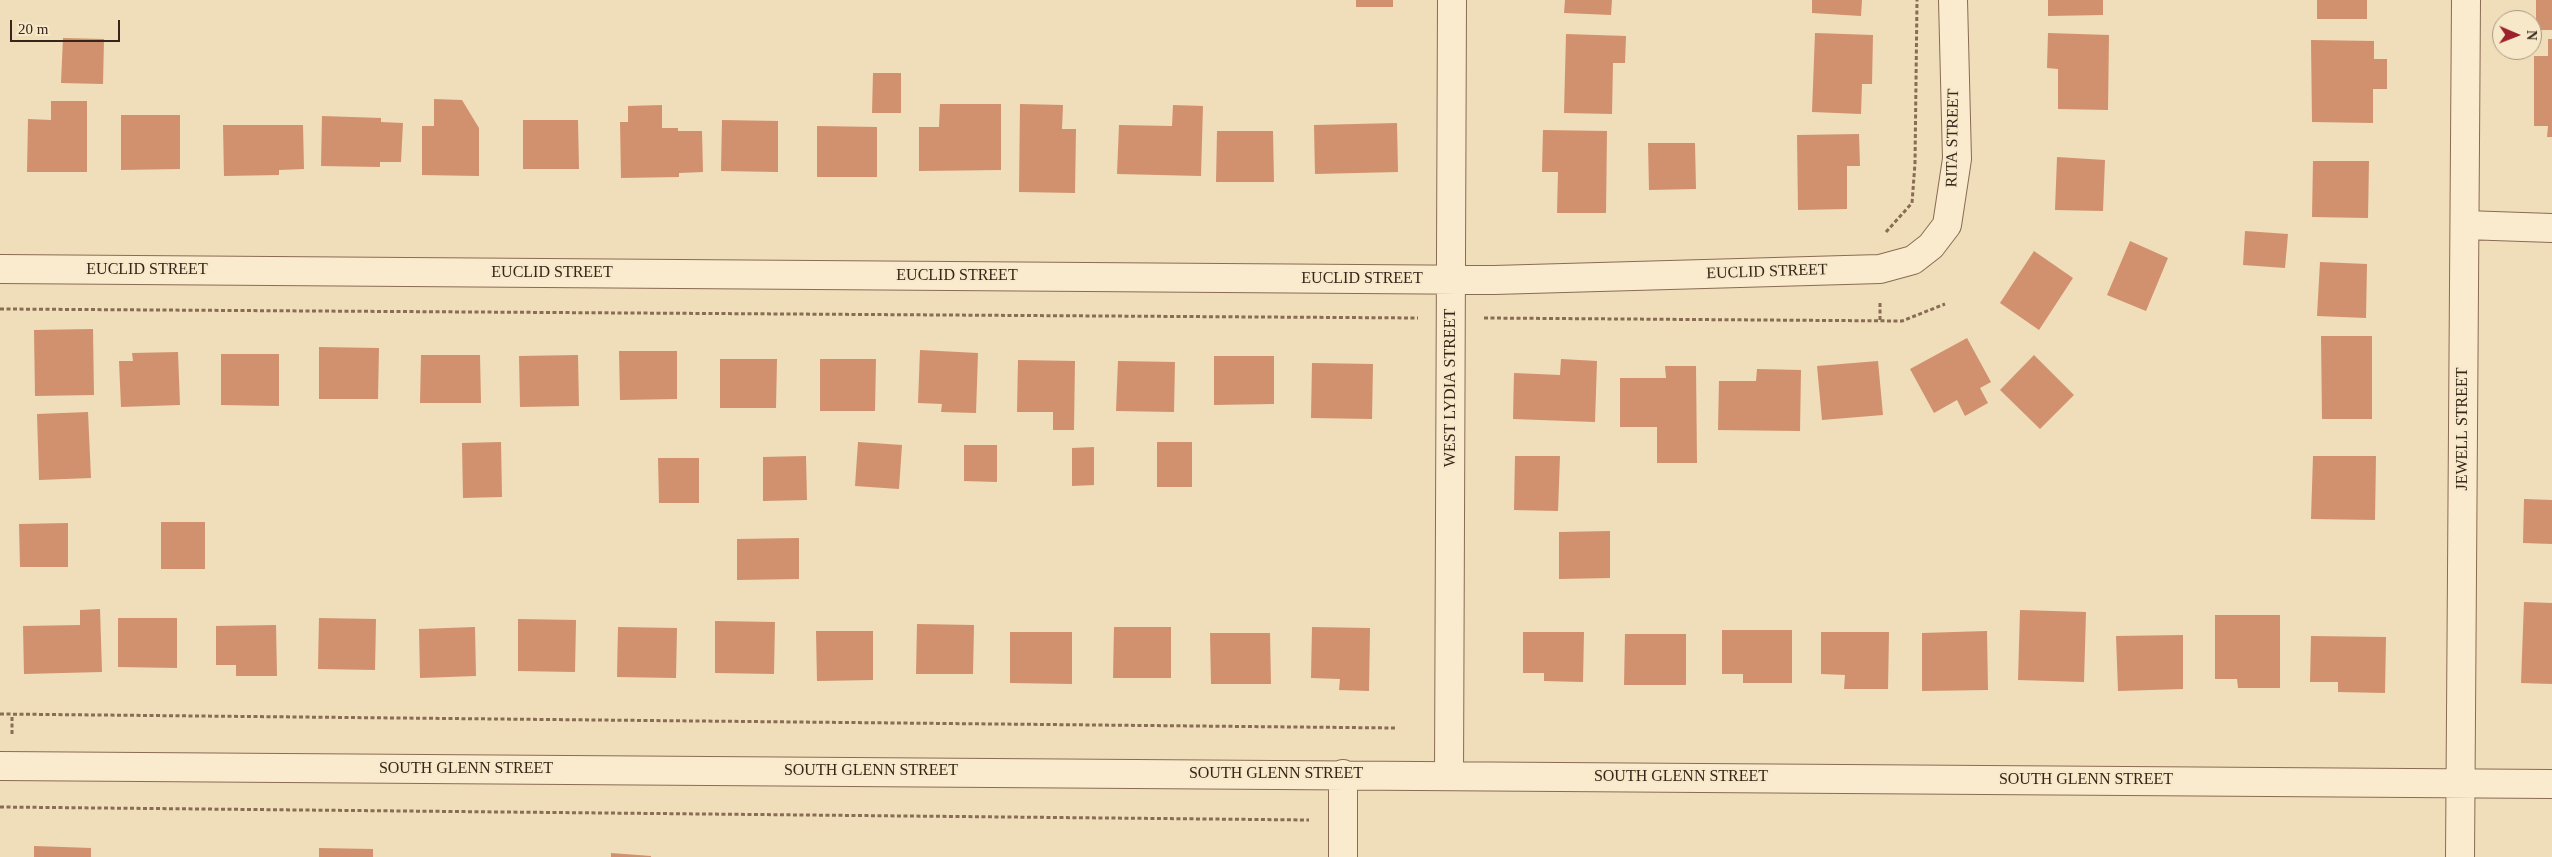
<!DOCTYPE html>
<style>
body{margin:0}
#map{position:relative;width:2552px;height:857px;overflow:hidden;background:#f0ddba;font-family:"Times New Roman",serif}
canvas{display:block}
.north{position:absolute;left:2492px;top:10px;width:50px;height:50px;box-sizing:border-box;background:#f7e8ca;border:1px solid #aa9a84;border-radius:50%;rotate:91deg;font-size:14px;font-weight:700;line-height:20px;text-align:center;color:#36261a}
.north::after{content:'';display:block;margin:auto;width:18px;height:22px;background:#9b2029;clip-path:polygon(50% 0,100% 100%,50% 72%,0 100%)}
.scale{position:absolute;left:10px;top:20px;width:110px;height:22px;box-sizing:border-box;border:2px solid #36261a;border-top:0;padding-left:6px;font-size:15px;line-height:18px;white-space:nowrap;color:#36261a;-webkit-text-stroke:4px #f7e8ca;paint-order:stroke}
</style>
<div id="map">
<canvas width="2552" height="857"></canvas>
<div class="north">N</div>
<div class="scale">20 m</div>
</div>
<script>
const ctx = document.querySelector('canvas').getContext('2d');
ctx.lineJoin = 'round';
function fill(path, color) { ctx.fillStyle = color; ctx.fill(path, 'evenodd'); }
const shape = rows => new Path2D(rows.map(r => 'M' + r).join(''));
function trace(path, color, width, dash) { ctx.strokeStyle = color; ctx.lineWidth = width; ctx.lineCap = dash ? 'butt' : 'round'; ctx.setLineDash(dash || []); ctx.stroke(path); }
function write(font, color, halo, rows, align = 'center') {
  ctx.font = font + ' "Times New Roman",serif'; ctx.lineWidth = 4; ctx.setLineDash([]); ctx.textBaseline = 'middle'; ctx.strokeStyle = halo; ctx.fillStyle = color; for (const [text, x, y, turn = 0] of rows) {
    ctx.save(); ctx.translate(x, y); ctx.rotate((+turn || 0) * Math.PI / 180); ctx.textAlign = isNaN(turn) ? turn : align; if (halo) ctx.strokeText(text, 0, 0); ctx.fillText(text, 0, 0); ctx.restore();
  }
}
const building = shape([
 [1356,0,1393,0,1393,7,1356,7],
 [1565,0,1612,0,1611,15,1564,13],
 [1812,0,1862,0,1861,16,1812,13],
 [2048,0,2103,0,2103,15,2048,16],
 [2317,0,2367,0,2367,19,2317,19],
 [2536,0,2552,0,2552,30,2536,30],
 [1815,33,1873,35,1872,84,1862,84,1861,114,1812,112],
 [2048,33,2109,35,2108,110,2058,109,2058,69,2047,68],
 [1566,34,1626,36,1625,63,1613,63,1612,114,1564,113],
 [63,38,104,39,103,84,61,83],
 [2548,39,2552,39,2552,137,2547,137,2548,126,2534,126,2534,56,2548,56],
 [2311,40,2374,41,2374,59,2387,59,2387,89,2373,89,2373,123,2312,122],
 [873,73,901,73,901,113,872,113],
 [434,99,462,100,479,128,479,176,422,175,422,126,434,126],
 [51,101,87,101,87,172,27,172,28,119,51,120],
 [940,104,1001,104,1001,170,919,171,919,127,939,127],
 [1020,104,1063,105,1062,129,1076,129,1075,193,1019,192],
 [662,105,662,128,678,128,678,131,702,131,703,172,679,173,679,177,621,178,620,122,628,122,628,106],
 [1173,105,1203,106,1201,176,1117,174,1119,125,1172,126],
 [121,115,180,115,180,169,121,170],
 [322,116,381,118,381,122,403,123,401,162,380,162,380,167,321,166],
 [523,120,578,120,579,169,523,169],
 [722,120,778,121,778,172,721,171],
 [1397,123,1398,172,1315,174,1314,125],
 [223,125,303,125,304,169,279,170,279,175,224,176],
 [817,126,877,127,877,177,817,177],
 [1543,130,1607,131,1606,213,1557,213,1558,172,1542,172],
 [1217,131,1273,131,1274,182,1216,182],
 [1859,134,1860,166,1847,166,1847,209,1798,210,1797,135],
 [1648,143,1695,143,1696,189,1649,190],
 [2057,157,2105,160,2103,211,2055,210],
 [2313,161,2369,161,2368,218,2312,217],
 [2245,231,2288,234,2285,268,2243,265],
 [2130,241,2168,258,2146,311,2107,295],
 [2034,251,2073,278,2039,330,2000,303],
 [2320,262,2367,264,2366,318,2317,316],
 [93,329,94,395,35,396,34,330],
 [2321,336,2372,336,2372,419,2322,419],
 [1967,338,1991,382,1980,388,1988,403,1965,416,1957,400,1934,413,1910,369],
 [319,347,379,348,378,399,319,399],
 [920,350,978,353,976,413,941,412,942,404,918,403],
 [619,351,677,351,677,399,620,400],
 [178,352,180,405,121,407,119,361,133,361,132,353],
 [221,354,279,354,279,406,221,405],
 [421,355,480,355,481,403,420,403],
 [578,355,579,406,520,407,519,356],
 [2034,355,2074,395,2040,429,2000,390],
 [1214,356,1274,356,1274,404,1214,405],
 [720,359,777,359,776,408,720,408],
 [820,359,876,359,875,411,820,411],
 [1561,359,1597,361,1595,422,1513,419,1514,373,1560,375],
 [1018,360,1075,361,1074,430,1053,430,1053,412,1017,412],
 [1118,361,1175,362,1174,412,1116,411],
 [1878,361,1883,415,1822,420,1817,366],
 [1312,363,1373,364,1372,419,1311,418],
 [1665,366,1696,366,1697,463,1657,463,1657,427,1620,427,1620,378,1666,378],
 [1757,369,1801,370,1800,431,1718,430,1719,381,1756,381],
 [88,412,91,478,39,480,37,414],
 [501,442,502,497,463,498,462,443],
 [858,442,902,445,899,489,855,486],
 [1157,442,1192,442,1192,487,1157,487],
 [964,445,997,445,997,482,964,481],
 [1094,447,1094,485,1072,486,1072,448],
 [806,456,807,500,763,501,763,457],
 [1515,456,1560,456,1558,511,1514,510],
 [2313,456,2376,456,2375,520,2311,519],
 [658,458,699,458,699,503,659,503],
 [2524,499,2552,500,2552,544,2523,543],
 [161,522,205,522,205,569,161,569],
 [68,523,68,567,20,567,19,524],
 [1610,531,1610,578,1559,579,1559,532],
 [799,538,799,579,737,580,737,539],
 [2524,602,2552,603,2552,684,2521,683],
 [100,609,102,672,24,674,23,626,80,625,80,610],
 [2020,610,2086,612,2084,682,2018,680],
 [2215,615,2280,615,2280,688,2238,688,2237,679,2215,679],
 [118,618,177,618,177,668,118,667],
 [319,618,376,619,375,670,318,669],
 [518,619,576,620,575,672,518,671],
 [715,621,775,622,774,674,715,673],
 [917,624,974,625,973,674,916,674],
 [276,625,277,676,236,676,236,665,216,665,216,626],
 [475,627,476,676,420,678,419,629],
 [618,627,677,628,676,678,617,677],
 [1114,627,1171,627,1171,678,1113,678],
 [1312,627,1370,628,1369,691,1339,690,1340,679,1311,678],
 [1722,630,1792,630,1792,683,1743,683,1743,674,1722,674],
 [816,631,873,631,873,680,817,681],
 [1987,631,1988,690,1922,691,1922,633],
 [1010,632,1072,632,1072,684,1010,683],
 [1523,632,1584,632,1583,682,1544,681,1544,673,1523,673],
 [1821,632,1889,632,1888,689,1844,689,1845,675,1821,674],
 [1210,633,1270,633,1271,684,1211,684],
 [1625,634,1686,634,1686,685,1624,685],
 [2183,635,2183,689,2118,691,2116,636],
 [2311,636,2386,637,2385,693,2338,692,2338,682,2310,682],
 [34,846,91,848,91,857,34,857],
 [319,848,373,849,373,857,319,857],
 [611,853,651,856,651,857,611,857]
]);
const path = shape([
 [1886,232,1912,203,1915,163,1917,0],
 [1880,303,1880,320],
 [0,309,1418,318],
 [1484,318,1902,321,1945,304],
 [0,714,1395,728],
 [12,734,12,715],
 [0,807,1309,820]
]);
const street = shape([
 [2465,225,2552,228],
 [0,269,1494,280,1880,269,1913,260,1931,246,1947,225,1957,159,1953,0],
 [0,766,2552,784],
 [1449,775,1452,0],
 [1343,857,1343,774],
 [2460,857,2466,0]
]);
const streetNames = [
 ["RITA STREET",1953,138,-89],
 ["EUCLID STREET",147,270],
 ["EUCLID STREET",1767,272,-2],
 ["EUCLID STREET",552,273],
 ["EUCLID STREET",957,276],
 ["EUCLID STREET",1362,279],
 ["WEST LYDIA STREET",1451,388,-90],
 ["JEWELL STREET",2463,429,-90],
 ["SOUTH GLENN STREET",466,769],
 ["SOUTH GLENN STREET",871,771],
 ["SOUTH GLENN STREET",1276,774],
 ["SOUTH GLENN STREET",1681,777],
 ["SOUTH GLENN STREET",2086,780]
];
fill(building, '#d1916e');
trace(street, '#886c54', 30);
trace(path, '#886c54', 3, [4, 2.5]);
trace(street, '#fbebce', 28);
write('16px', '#36261a', '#f7e8ca', streetNames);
</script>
